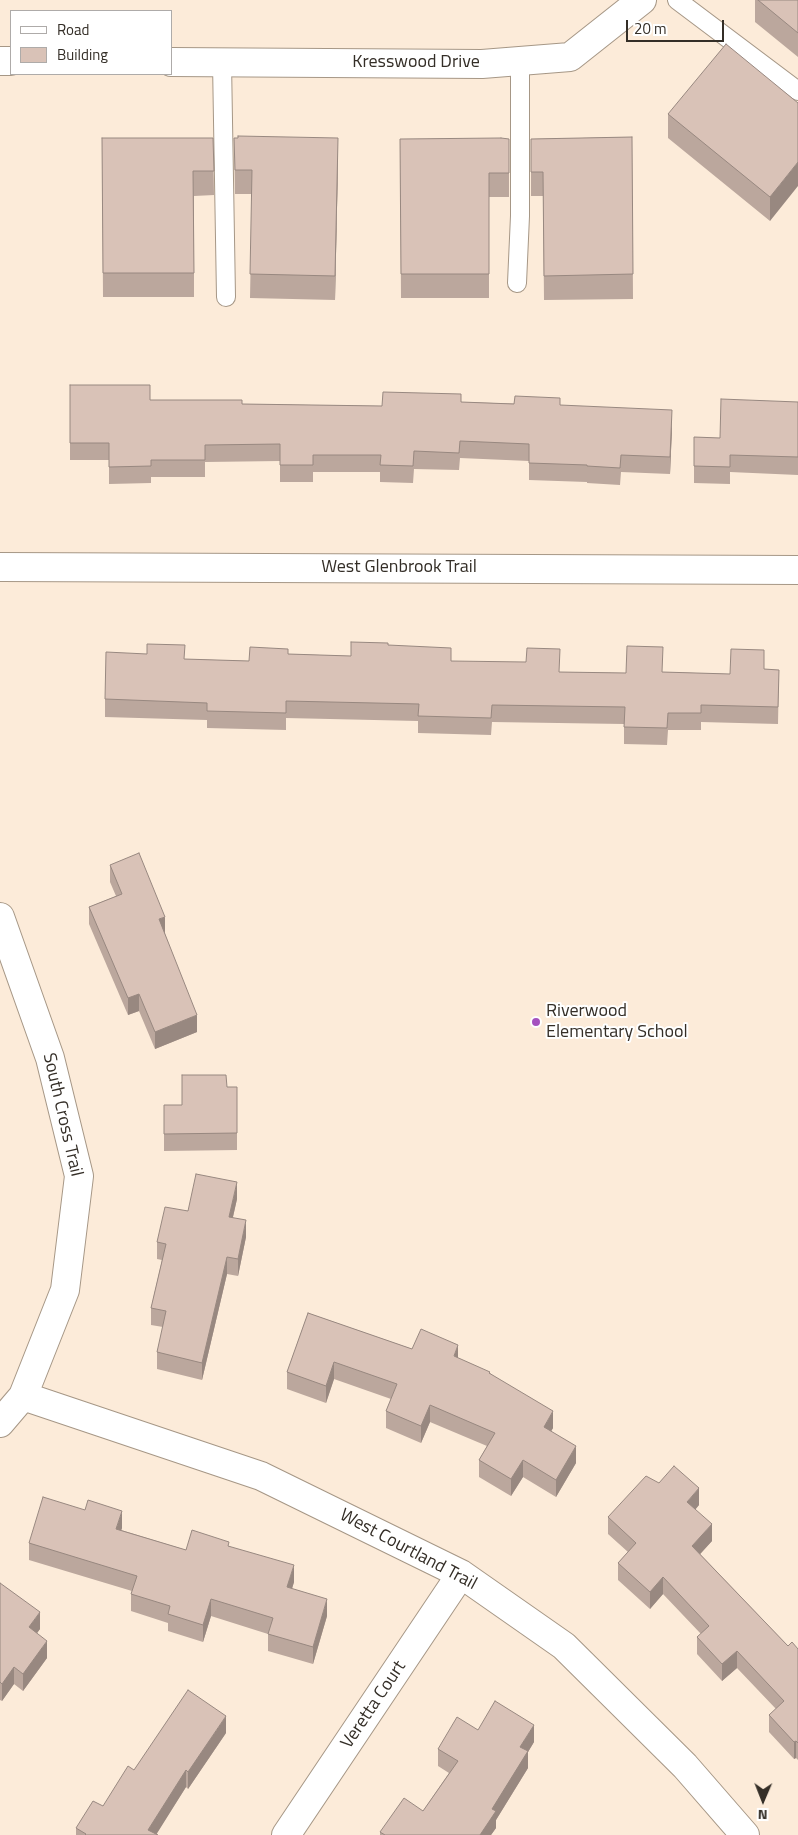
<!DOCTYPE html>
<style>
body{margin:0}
#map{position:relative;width:798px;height:1835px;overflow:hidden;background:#fcebd9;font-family:"Titillium Web",sans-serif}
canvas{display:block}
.legend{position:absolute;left:10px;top:10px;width:162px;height:65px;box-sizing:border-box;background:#fff;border:1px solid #aeaba9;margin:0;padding:6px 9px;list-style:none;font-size:15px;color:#342e27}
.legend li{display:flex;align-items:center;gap:10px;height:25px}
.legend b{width:25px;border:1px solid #aeaba9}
.north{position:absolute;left:738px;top:1775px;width:50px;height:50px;-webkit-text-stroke:4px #fff;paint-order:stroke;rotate:181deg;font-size:14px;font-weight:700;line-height:20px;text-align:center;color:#342e27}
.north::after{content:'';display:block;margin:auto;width:18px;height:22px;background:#342e27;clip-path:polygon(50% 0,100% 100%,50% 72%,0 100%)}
.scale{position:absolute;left:626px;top:20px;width:98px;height:22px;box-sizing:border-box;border:2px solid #342e27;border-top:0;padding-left:6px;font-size:15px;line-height:18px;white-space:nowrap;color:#342e27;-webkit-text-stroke:4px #fff;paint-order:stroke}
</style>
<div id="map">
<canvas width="798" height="1835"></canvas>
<ul class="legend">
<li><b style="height:6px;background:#fff"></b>Road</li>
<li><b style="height:14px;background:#d9c2b7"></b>Building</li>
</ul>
<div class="north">N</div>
<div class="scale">20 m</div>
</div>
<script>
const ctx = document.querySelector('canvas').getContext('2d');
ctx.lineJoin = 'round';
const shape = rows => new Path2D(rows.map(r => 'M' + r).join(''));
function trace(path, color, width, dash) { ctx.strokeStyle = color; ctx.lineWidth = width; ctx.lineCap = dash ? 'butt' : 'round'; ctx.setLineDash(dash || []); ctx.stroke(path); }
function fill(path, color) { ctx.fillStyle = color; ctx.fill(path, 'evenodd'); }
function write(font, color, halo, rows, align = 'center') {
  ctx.font = font + ' "Titillium Web",sans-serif'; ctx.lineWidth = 4; ctx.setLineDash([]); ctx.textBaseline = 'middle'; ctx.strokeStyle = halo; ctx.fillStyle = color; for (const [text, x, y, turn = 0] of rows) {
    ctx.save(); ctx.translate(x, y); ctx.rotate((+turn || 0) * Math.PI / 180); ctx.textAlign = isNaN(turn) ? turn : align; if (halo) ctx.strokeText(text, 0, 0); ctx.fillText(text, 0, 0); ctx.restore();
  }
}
const lane = shape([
 [677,0,798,91],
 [222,62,226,297],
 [517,283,520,216,520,61]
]);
const street = shape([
 [0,61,11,61],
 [171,62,482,64,570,57,642,0],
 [0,567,798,570],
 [0,917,50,1058,79,1176,65,1290,23,1396,0,1423],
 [23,1396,261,1476,461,1574,564,1646,685,1766,745,1835],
 [286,1835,461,1574]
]);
const wall = shape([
 [755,0,798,0,798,57,755,22],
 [798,103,770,221,668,138,668,114],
 [632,137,633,299,544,300,543,196,531,196,531,139],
 [102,138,213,138,214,195,194,196,194,297,103,297],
 [234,138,338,162,335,300,250,298,252,194,235,194],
 [400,139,509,139,509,197,489,197,489,298,401,298],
 [70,385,150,400,242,404,382,406,461,402,560,405,672,428,670,474,621,472,620,485,587,483,587,482,529,480,529,461,460,458,459,470,414,469,413,483,380,482,380,472,313,472,313,482,280,482,280,461,205,462,205,477,151,477,151,483,109,484,109,460,70,460],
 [798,402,798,475,730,472,730,484,694,483,694,437,720,438],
 [388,645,451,661,560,672,626,673,663,672,730,674,764,669,779,670,778,724,701,722,701,730,668,730,667,745,624,744,624,724,492,722,491,735,418,733,418,721,286,718,286,730,207,728,207,720,105,717,105,699,185,659,249,661,288,654,351,656],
 [110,865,165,934,197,1032,155,1049,139,1011,128,1015,89,924,89,907,116,896,110,882],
 [227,1087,237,1087,237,1150,164,1151,164,1105,182,1105],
 [237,1199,233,1217,246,1237,238,1276,227,1274,202,1380,157,1369,157,1352,163,1327,151,1325,151,1308,162,1260,157,1259,157,1242,188,1211],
 [308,1313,412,1349,458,1358,490,1373,553,1428,551,1431,576,1463,556,1497,523,1477,511,1496,479,1477,479,1460,487,1446,430,1422,421,1443,386,1428,386,1411,391,1399,334,1379,326,1403,287,1389,287,1372],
 [659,1483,699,1505,695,1510,712,1541,700,1554,788,1646,798,1649,798,1760,796,1758,794,1759,769,1732,769,1715,776,1709,737,1668,722,1681,697,1654,697,1637,701,1634,663,1594,650,1609,618,1580,618,1563,628,1552,608,1534,608,1517],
 [85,1510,122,1528,121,1530,186,1550,229,1546,294,1582,292,1589,327,1616,313,1664,268,1651,268,1634,211,1616,203,1642,168,1631,168,1623,131,1611,131,1594,132,1591,29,1560,29,1543],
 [0,1583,40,1629,37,1633,47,1658,23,1691,14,1684,2,1701,0,1700],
 [478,1730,534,1742,528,1752,528,1768,496,1820,496,1828,491,1835,380,1835,380,1832,423,1811,449,1773,438,1766,438,1749],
 [226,1733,188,1789,186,1787,156,1834,158,1835,76,1835,76,1828,103,1806,134,1770]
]);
const shadedWall = shape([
 [338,138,338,162,335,300,335,276],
 [798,162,798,186,770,221,770,197],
 [672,410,672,428,670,474,670,457],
 [165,917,165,934,159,936,159,919],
 [139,994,139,1011,128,1015,128,998],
 [197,1015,197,1032,155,1049,155,1032],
 [237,1182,237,1199,229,1234,229,1217],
 [246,1220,246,1237,238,1276,238,1259],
 [227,1257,227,1274,202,1380,202,1363],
 [458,1345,458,1362,454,1356],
 [334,1362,334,1379,326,1403,326,1386],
 [430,1405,430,1422,421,1443,421,1426],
 [553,1411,553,1428,544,1444,544,1427],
 [576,1446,576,1463,556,1497,556,1480],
 [523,1460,523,1477,511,1496,511,1479],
 [699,1488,699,1505,687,1519,687,1502],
 [122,1511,122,1528,116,1546,116,1529],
 [712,1524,712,1541,692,1563,692,1546],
 [294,1565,294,1582,287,1604,287,1587],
 [663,1577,663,1594,650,1609,650,1592],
 [211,1599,211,1616,203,1642,203,1625],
 [327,1599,327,1616,313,1664,313,1647],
 [40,1612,40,1629,29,1644,29,1627],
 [47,1641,47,1658,23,1691,23,1674],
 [737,1651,737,1668,722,1681,722,1664],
 [14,1667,14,1684,2,1701,2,1684],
 [226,1716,226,1733,188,1789,188,1772],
 [534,1725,534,1742,528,1752,528,1768,496,1820,496,1828,491,1835,480,1835,520,1747],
 [796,1741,796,1758,794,1759,794,1742],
 [186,1770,186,1787,156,1835,148,1830]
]);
const building = shape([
 [758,0,798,0,798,33,758,0],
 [726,44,798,103,798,162,770,197,668,114,726,44],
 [238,136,338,138,335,276,250,274,252,170,235,170,234,138,238,138,238,136],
 [632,137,633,274,544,276,543,172,531,172,531,139,632,137],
 [102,138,213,138,214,171,193,171,194,273,103,273,102,138],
 [501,138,509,139,509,173,489,173,489,274,401,274,400,139,501,138],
 [70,385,150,385,150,400,242,400,242,404,382,406,383,392,461,394,461,402,514,404,515,396,560,398,560,405,672,410,670,457,621,455,620,468,587,466,587,465,529,463,529,444,460,441,459,453,414,451,413,466,380,465,381,455,313,455,313,465,280,465,280,444,205,445,205,460,151,460,151,466,109,467,109,443,70,443,70,385],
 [721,399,798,402,798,457,730,455,730,467,694,466,694,437,720,438,721,399],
 [351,642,388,643,388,645,451,648,451,661,526,662,527,648,560,649,559,672,626,673,627,646,663,647,662,672,730,674,731,649,764,650,764,669,779,670,778,707,701,705,701,713,668,713,667,728,624,727,625,707,492,705,491,718,418,716,419,704,286,701,286,713,207,711,207,703,105,699,106,652,147,654,147,644,185,645,184,659,249,661,250,647,288,649,288,654,351,656,351,642],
 [139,853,165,917,159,919,197,1015,155,1032,139,994,128,998,89,907,122,894,110,865,139,853],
 [182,1075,226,1075,227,1087,237,1087,237,1133,164,1134,164,1105,182,1105,182,1075],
 [196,1174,237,1182,229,1217,246,1220,238,1259,227,1257,202,1363,157,1352,166,1311,151,1308,166,1244,157,1242,165,1207,188,1211,196,1174],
 [308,1313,412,1349,421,1329,458,1345,454,1356,490,1372,489,1373,553,1411,544,1427,576,1446,556,1480,523,1460,511,1479,479,1460,495,1433,430,1405,421,1426,386,1411,397,1384,334,1362,326,1386,287,1372,308,1313],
 [674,1466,699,1488,687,1502,712,1524,692,1546,788,1646,792,1642,798,1649,798,1743,796,1741,794,1742,769,1715,784,1701,737,1651,722,1664,697,1637,709,1626,663,1577,650,1592,618,1563,636,1543,608,1517,646,1476,659,1483,674,1466],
 [43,1497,85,1510,88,1500,122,1511,116,1529,186,1550,192,1530,229,1542,228,1546,294,1565,287,1587,327,1599,313,1647,268,1634,273,1618,211,1599,203,1625,168,1614,170,1606,131,1594,137,1576,29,1543,43,1497],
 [0,1583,40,1612,29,1627,47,1641,23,1674,14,1667,2,1684,0,1682,0,1583],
 [188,1690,226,1716,188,1772,186,1770,148,1830,158,1835,85,1835,86,1834,76,1828,93,1801,103,1806,128,1766,134,1770,188,1690],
 [495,1701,534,1725,520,1747,528,1751,492,1809,496,1811,480,1835,385,1835,380,1832,404,1798,423,1811,458,1761,438,1749,457,1717,478,1730,495,1701]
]);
const markers = [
 [536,1022,5,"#a551bf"]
];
const streetNames = [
 ["Kresswood Drive",416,63],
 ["West Glenbrook Trail",399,568],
 ["South Cross Trail",62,1115,77],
 ["West Courtland Trail",408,1550,28],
 ["Veretta Court",374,1705,-56]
];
const poiNames = [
 ["Riverwood",546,1012],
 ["Elementary School",546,1033]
];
trace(lane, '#a69786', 20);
trace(street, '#a69786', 30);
trace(lane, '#fff', 18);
trace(street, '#fff', 28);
fill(wall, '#bba79d');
fill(shadedWall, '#988880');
fill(building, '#d9c2b7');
trace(building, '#988880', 1);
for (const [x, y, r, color] of markers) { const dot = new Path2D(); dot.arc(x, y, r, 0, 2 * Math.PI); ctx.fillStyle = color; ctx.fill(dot); trace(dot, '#fff', 2); }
write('18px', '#342e27', '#fff', streetNames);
write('18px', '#342e27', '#fff', poiNames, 'left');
</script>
